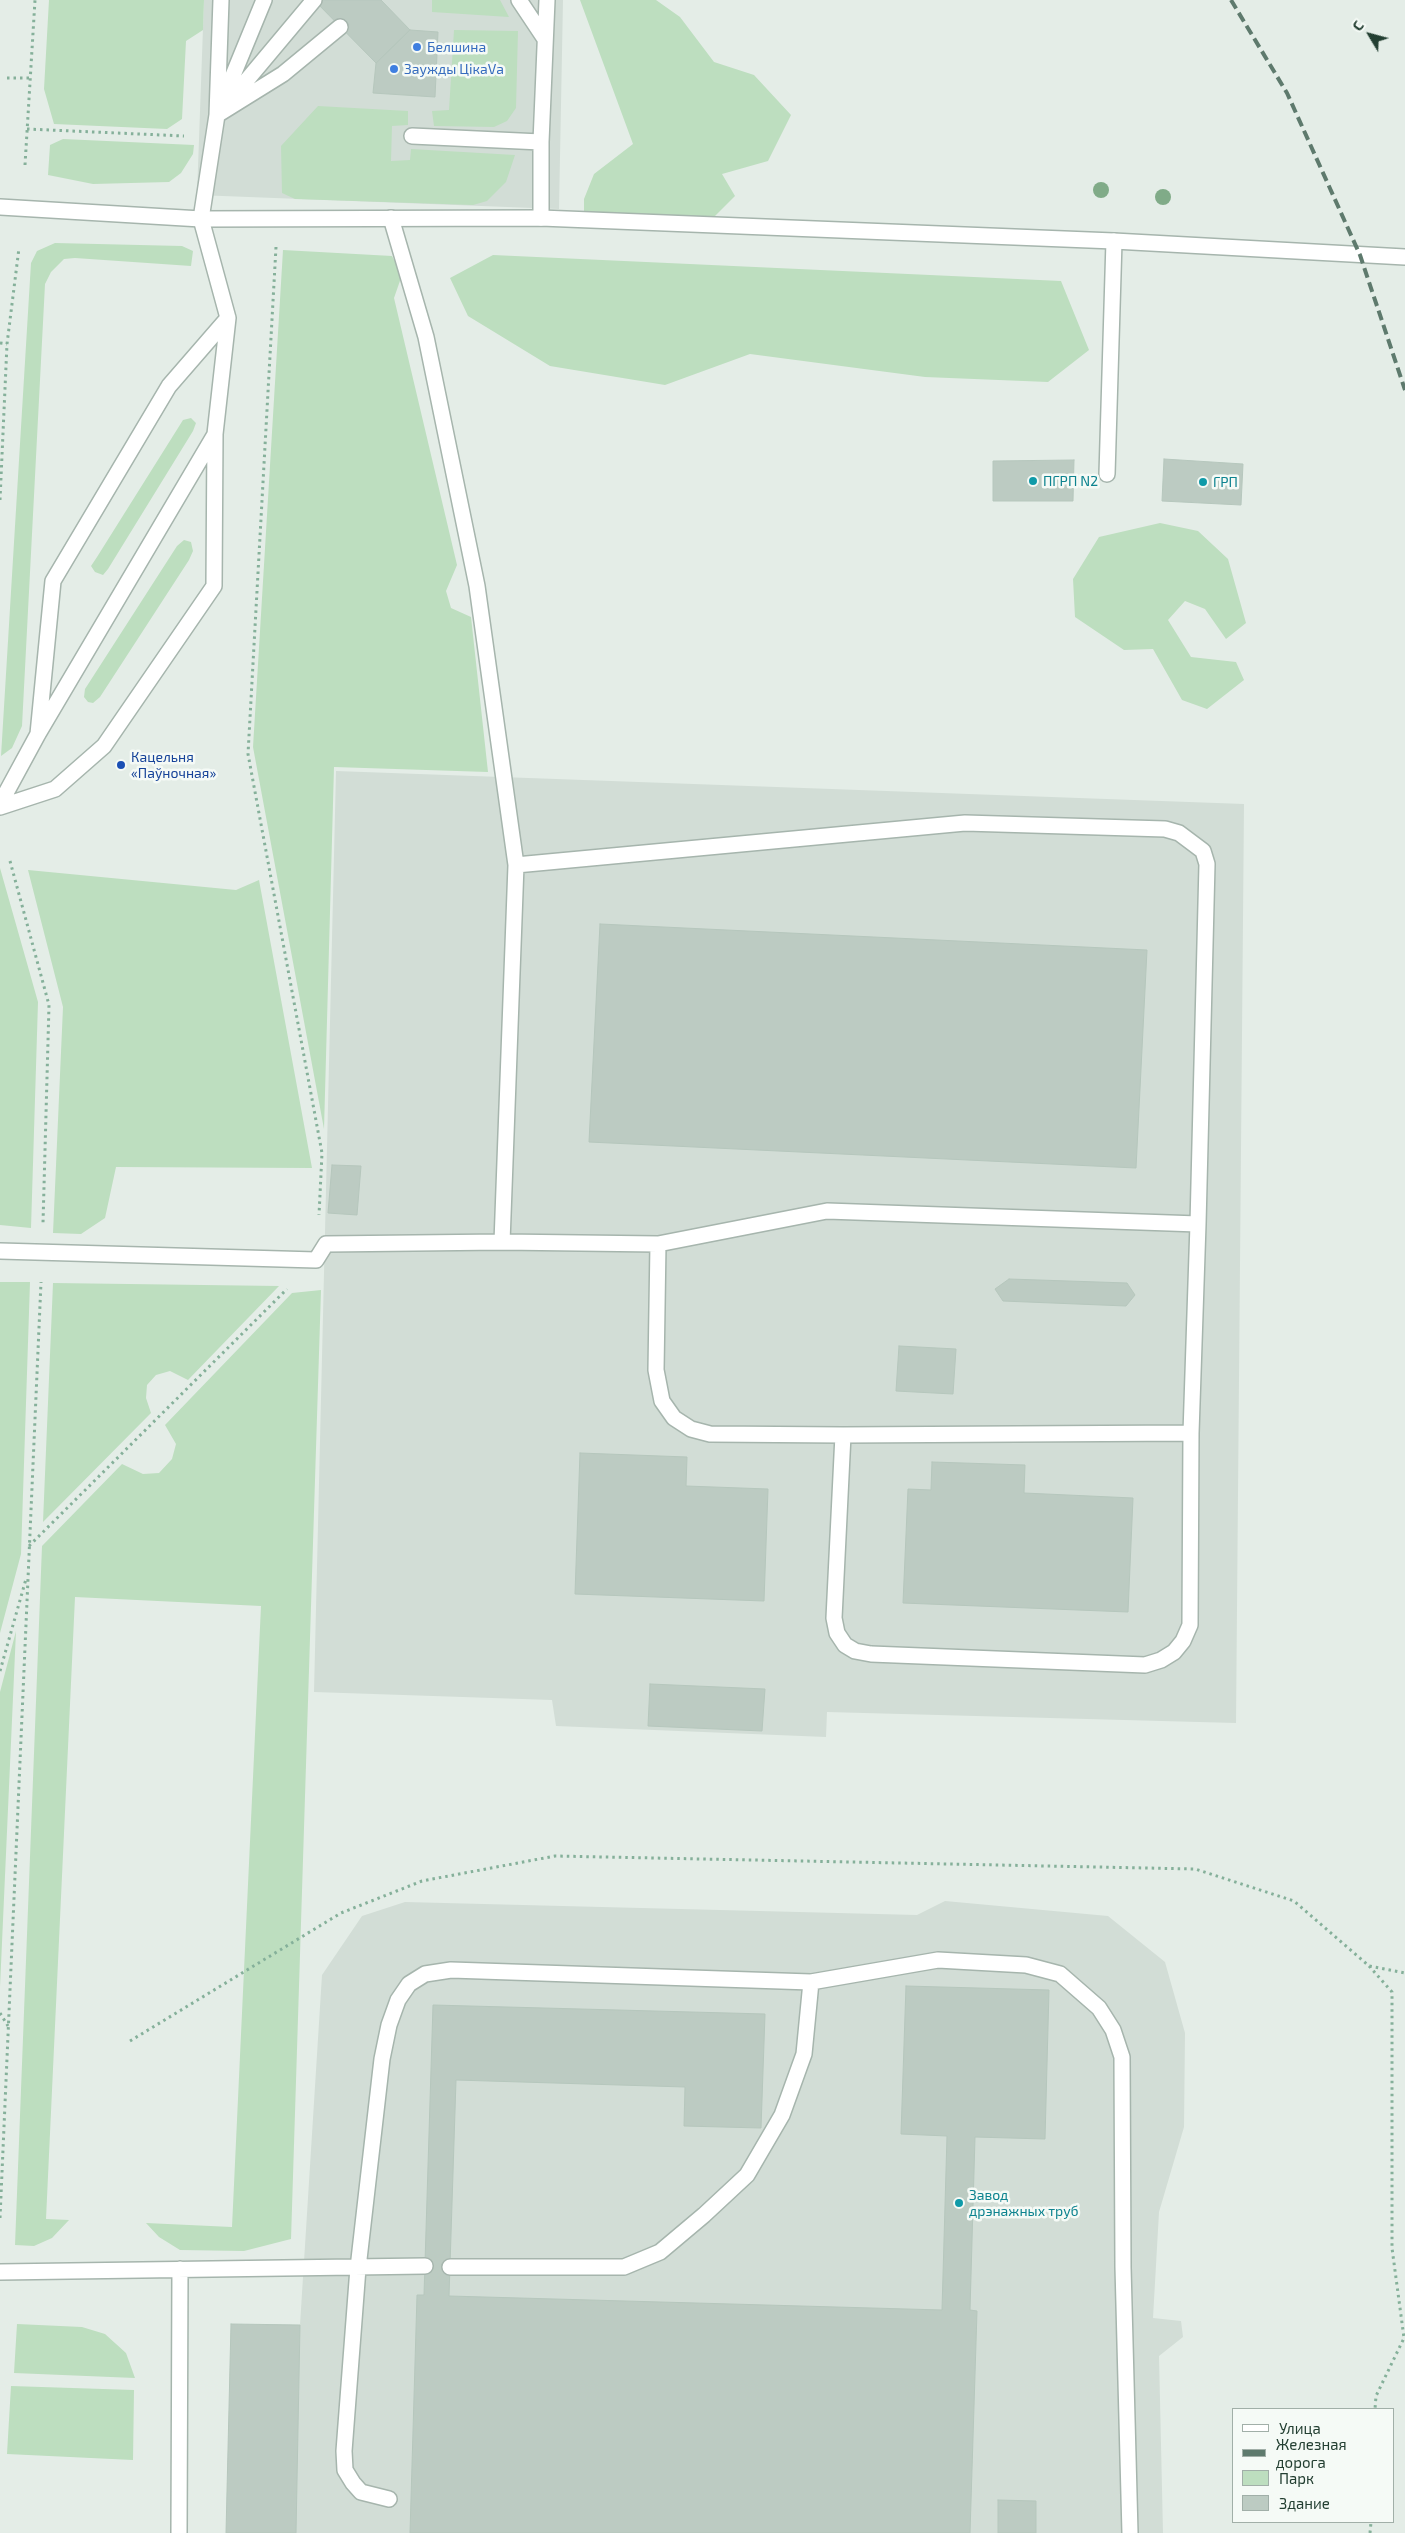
<!DOCTYPE html>
<meta charset="utf-8">
<style>
body{margin:0}
#map{position:relative;width:1405px;height:2533px;overflow:hidden;background:#e4ede7;font-family:"Exo 2",sans-serif}
canvas{display:block}
.legend{position:absolute;left:1232px;top:2408px;width:162px;height:115px;box-sizing:border-box;background:#f5faf6;border:1px solid #a1afa8;margin:0;padding:6px 9px;list-style:none;font-size:15px;color:#233f32}
.legend li{display:flex;align-items:center;gap:10px;height:25px}
.legend b{width:25px;border:1px solid #a1afa8}
.north{position:absolute;left:1345px;top:10px;width:50px;height:50px;-webkit-text-stroke:4px #f5faf6;paint-order:stroke;rotate:307deg;font-size:14px;font-weight:700;line-height:20px;text-align:center;color:#233f32}
.north::after{content:'';display:block;margin:auto;width:18px;height:22px;background:#233f32;clip-path:polygon(50% 0,100% 100%,50% 72%,0 100%)}
</style>
<div id="map">
<canvas width="1405" height="2533"></canvas>
<ul class="legend">
<li><b style="height:6px;background:#fff"></b>Улица</li>
<li><b style="height:6px;background:#5e7a6d"></b>Железная дорога</li>
<li><b style="height:14px;background:#bddebf"></b>Парк</li>
<li><b style="height:14px;background:#bccbc2"></b>Здание</li>
</ul>
<div class="north">С</div>
</div>
<script>
const ctx = document.querySelector('canvas').getContext('2d');
ctx.lineJoin = 'round';
function fill(path, color) { ctx.fillStyle = color; ctx.fill(path, 'evenodd'); }
const shape = rows => new Path2D(rows.map(r => 'M' + r).join(''));
function trace(path, color, width, dash) { ctx.strokeStyle = color; ctx.lineWidth = width; ctx.lineCap = dash ? 'butt' : 'round'; ctx.setLineDash(dash || []); ctx.stroke(path); }
function write(font, color, halo, rows, align = 'center') {
  ctx.font = font + ' "Exo 2",sans-serif'; ctx.lineWidth = 5; ctx.setLineDash([]); ctx.textBaseline = 'middle'; ctx.strokeStyle = halo; ctx.fillStyle = color; for (const [text, x, y, turn = 0] of rows) {
    ctx.save(); ctx.translate(x, y); ctx.rotate((+turn || 0) * Math.PI / 180); ctx.textAlign = isNaN(turn) ? turn : align; if (halo) ctx.strokeText(text, 0, 0); ctx.fillText(text, 0, 0); ctx.restore();
  }
}
const built = shape([
 [204,0,563,0,559,209,197,195],
 [336,771,1244,804,1236,1723,827,1712,826,1737,556,1726,552,1700,314,1692],
 [945,1901,1108,1916,1165,1962,1185,2033,1184,2127,1159,2212,1153,2318,1181,2321,1183,2337,1159,2356,1163,2533,226,2533,231,2324,300,2325,322,1975,362,1916,405,1902,917,1915]
]);
const green = shape([
 [49,0,204,0,203,30,186,41,182,119,167,129,54,124,44,89],
 [432,0,500,0,509,17,432,12],
 [580,0,656,0,680,17,714,62,754,75,791,115,768,161,722,174,735,196,713,218,584,216,584,199,594,174,633,144],
 [454,30,518,31,516,108,507,121,494,127,434,126,432,111,449,110],
 [318,106,408,111,408,125,392,126,391,161,410,160,411,149,515,155,506,182,487,201,473,205,295,199,282,193,281,146],
 [63,139,194,145,193,154,181,173,169,182,93,184,48,175,50,145],
 [55,243,182,246,193,251,191,266,75,258,64,259,51,272,45,284,22,726,12,748,1,756,31,263,37,251],
 [283,250,392,256,402,275,394,298,457,565,446,591,451,608,471,617,488,772,334,767,324,1129,253,747],
 [493,255,1061,281,1089,350,1048,382,925,377,750,354,665,385,550,366,468,316,450,278],
 [191,418,196,423,193,431,108,569,103,575,95,572,91,566,97,557,183,420],
 [1160,523,1198,531,1228,559,1246,623,1226,639,1205,609,1185,601,1168,620,1191,657,1236,662,1244,680,1207,709,1182,700,1153,649,1124,650,1075,617,1073,579,1099,537],
 [184,540,191,542,193,551,189,560,100,697,93,703,88,702,84,697,85,689,177,546],
 [0,868,38,1002,31,1228,0,1225],
 [28,870,236,890,259,880,312,1168,116,1167,105,1218,81,1234,53,1233,63,1007],
 [0,1282,30,1282,21,1554,0,1633],
 [53,1283,279,1286,188,1380,170,1371,156,1375,147,1385,146,1398,151,1413,43,1522],
 [321,1290,291,2239,244,2251,180,2250,159,2237,146,2223,232,2227,261,1606,75,1597,46,2219,69,2220,52,2238,34,2246,15,2245,42,1546,122,1464,143,1474,159,1473,172,1459,176,1444,165,1425,292,1293],
 [16,1631,0,1987,0,1692],
 [17,2324,82,2327,105,2334,126,2353,135,2378,14,2373],
 [11,2386,134,2390,133,2460,7,2454]
]);
const building = shape([
 [314,0,381,0,410,30,376,63,314,0],
 [410,30,438,32,435,97,373,93,376,63,410,30],
 [1164,459,1243,464,1241,505,1162,501,1164,459],
 [1074,460,1073,501,993,501,993,461,1074,460],
 [600,924,1147,950,1136,1168,589,1142,600,924],
 [332,1165,361,1166,357,1215,328,1213,332,1165],
 [1009,1279,1127,1283,1135,1295,1126,1306,1003,1301,995,1289,1009,1279],
 [899,1346,956,1349,953,1394,896,1391,899,1346],
 [580,1453,687,1457,686,1486,768,1489,764,1601,575,1594,580,1453],
 [932,1462,1025,1465,1024,1493,1133,1498,1128,1612,903,1603,908,1489,931,1490,932,1462],
 [650,1684,765,1689,762,1731,648,1726,650,1684],
 [906,1986,1049,1990,1045,2139,975,2137,970,2310,977,2311,970,2533,410,2533,417,2295,424,2295,433,2005,765,2014,761,2128,684,2126,685,2087,456,2080,449,2296,942,2310,947,2136,901,2134,906,1986],
 [231,2324,300,2325,296,2533,226,2533,231,2324],
 [998,2500,1036,2501,1036,2533,998,2533,998,2500]
]);
const path = shape([
 [7,78,30,78],
 [27,129,184,136],
 [25,165,35,0],
 [276,247,248,754,322,1153,319,1215],
 [0,343,7,344],
 [0,500,7,344,19,248],
 [10,861,49,1005,43,1223],
 [29,1546,287,1289],
 [0,1671,26,1579],
 [1369,1966,1392,1992,1392,2248,1404,2338,1376,2396,1375,2409],
 [0,2013,8,2026],
 [130,2041,341,1913,422,1881,555,1856,1195,1869,1294,1901,1369,1966,1405,1973],
 [0,2218,41,1282],
 [1370,2533,1371,2522]
]);
const lane = shape([
 [519,0,545,39],
 [222,102,264,0],
 [226,105,314,0],
 [217,115,283,74,340,27],
 [412,136,541,142],
 [391,218,426,337,477,586,516,865],
 [541,218,541,142,547,0],
 [1107,474,1114,241],
 [38,734,53,581,169,386,228,318],
 [0,804,38,734,214,436],
 [0,807,55,789,104,746,214,586,215,434,228,318,201,219,217,115,221,0],
 [658,1244,656,1370,662,1401,674,1418,691,1429,710,1434,843,1435,834,1618,837,1633,845,1645,855,1651,871,1654,1145,1665,1161,1660,1174,1652,1183,1641,1190,1625,1191,1433,1198,1224],
 [0,1251,316,1260,326,1244,502,1242,658,1244,827,1211,1198,1224,1207,864,1203,851,1179,833,1165,829,965,823,516,865,502,1242],
 [843,1435,1191,1433],
 [450,2267,624,2267,660,2252,704,2215,747,2175,782,2115,804,2054,811,1982,938,1960,1026,1965,1060,1974,1099,2008,1113,2030,1122,2057,1123,2267,1130,2533],
 [0,2272,425,2266],
 [389,2499,361,2492,353,2483,345,2470,344,2451,358,2268,382,2059,389,2025,398,2000,409,1984,425,1974,451,1970,811,1982],
 [179,2533,180,2269]
]);
const street = shape([
 [0,207,201,219,541,218,1114,241,1405,257]
]);
const rail = shape([
 [1231,0,1287,93,1360,255,1405,390]
]);
const trees = [
 [1101,190],
 [1163,197]
];
const markers = [
 [417,47,5,"#3f7fe0"],
 [394,69,5,"#3f7fe0"],
 [1033,481,5,"#0f9aa8"],
 [1203,482,5,"#0f9aa8"],
 [121,765,5,"#1a4fb4"],
 [959,2203,5,"#0f9aa8"]
];
const shopNames = [
 ["Белшина",427,47],
 ["Заужды ЦікаVа",404,69]
];
const cultureNames = [
 ["ПГРП N2",1043,481],
 ["ГРП",1213,482],
 ["Завод",969,2195],
 ["дрэнажных труб",969,2211]
];
const transitNames = [
 ["Кацельня",131,757],
 ["«Паўночная»",131,773]
];
fill(built, '#d2ddd6');
fill(green, '#bddebf');
fill(building, '#bccbc2');
trace(building, '#b6c7bd', 1);
trace(lane, '#a6b5ad', 18);
trace(street, '#a6b5ad', 18);
trace(path, '#85b09a', 3, [2.5, 4]);
trace(lane, '#fff', 15);
trace(street, '#fff', 15);
trace(rail, '#5e7a6d', 4, [10, 5]);
ctx.fillStyle = '#80ab88';
for (const [x, y] of trees) { ctx.beginPath(); ctx.arc(x, y, 8, 0, 2 * Math.PI); ctx.fill(); }
for (const [x, y, r, color] of markers) { const dot = new Path2D(); dot.arc(x, y, r, 0, 2 * Math.PI); ctx.fillStyle = color; ctx.fill(dot); trace(dot, '#f5faf6', 2); }
write('14px', '#366cbe', '#f5faf6', shopNames, 'left');
write('14px', '#0d838f', '#f5faf6', cultureNames, 'left');
write('14px', '#164399', '#f5faf6', transitNames, 'left');
</script>
